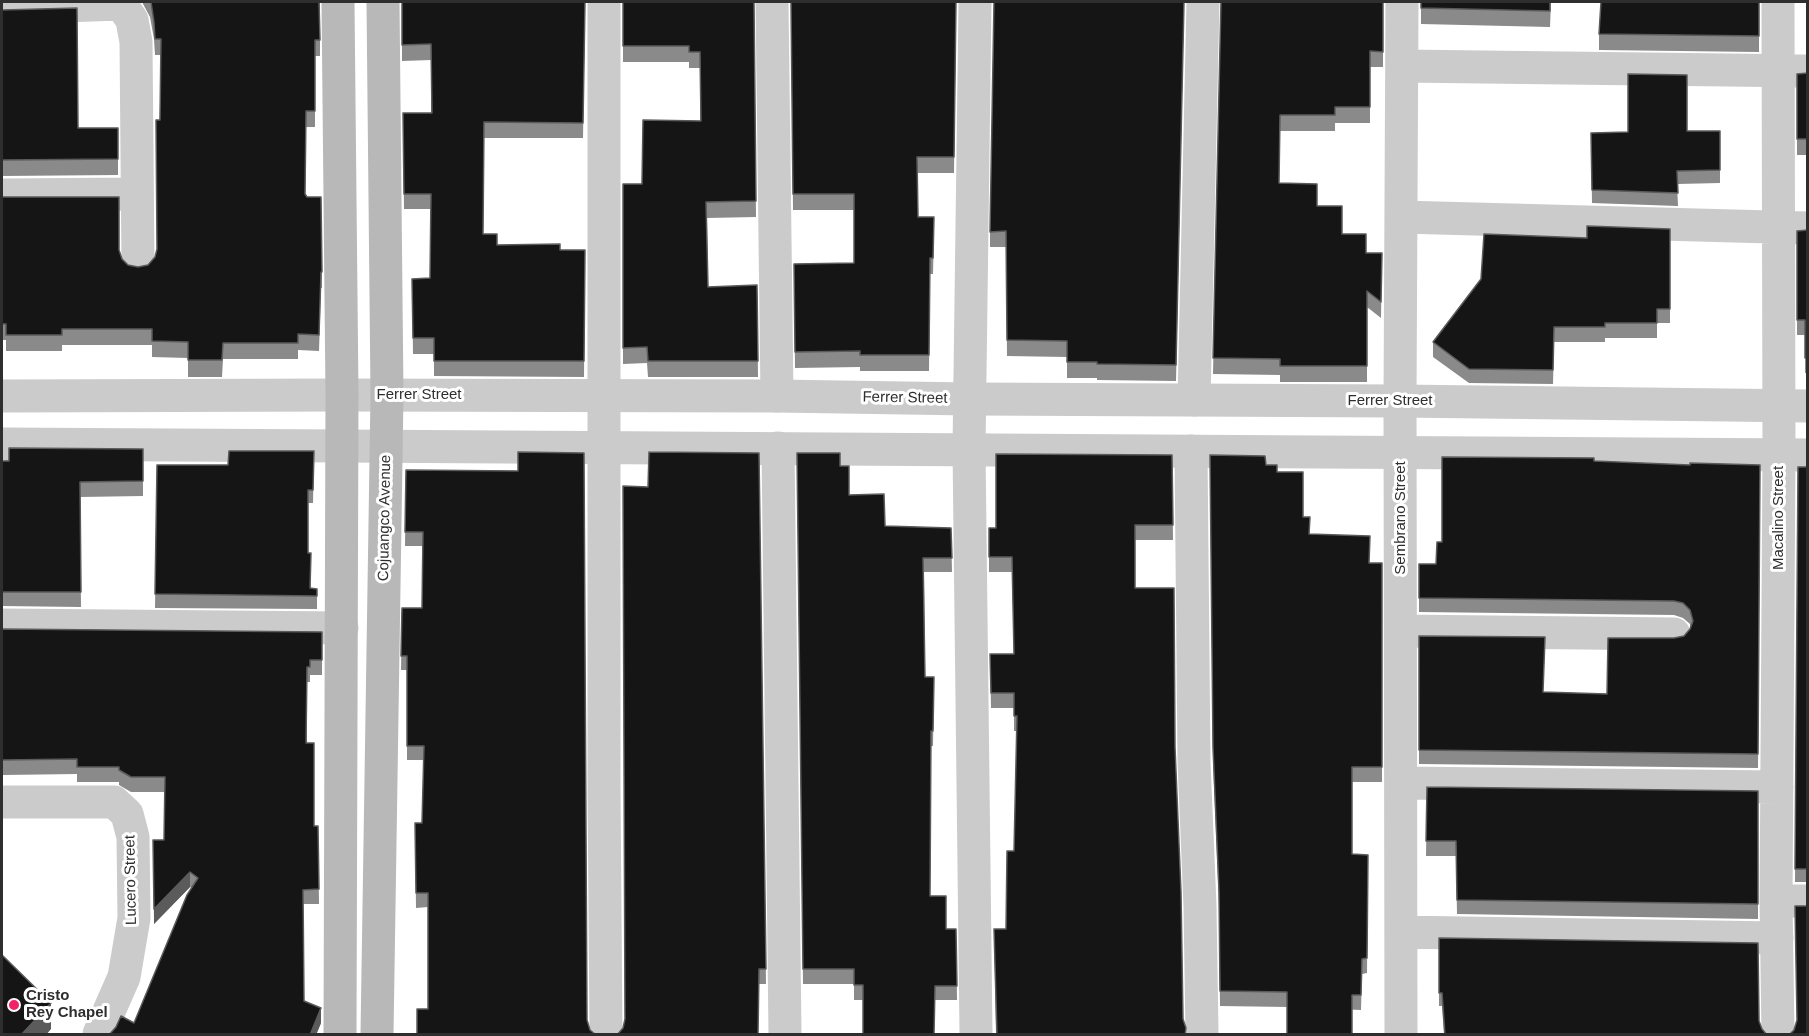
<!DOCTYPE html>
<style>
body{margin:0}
#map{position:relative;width:1809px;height:1036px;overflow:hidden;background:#fff;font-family:Arial,sans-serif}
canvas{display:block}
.frame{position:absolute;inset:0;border:3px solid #2e2e2e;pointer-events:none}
</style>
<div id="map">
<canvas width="1809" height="1036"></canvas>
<div class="frame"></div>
</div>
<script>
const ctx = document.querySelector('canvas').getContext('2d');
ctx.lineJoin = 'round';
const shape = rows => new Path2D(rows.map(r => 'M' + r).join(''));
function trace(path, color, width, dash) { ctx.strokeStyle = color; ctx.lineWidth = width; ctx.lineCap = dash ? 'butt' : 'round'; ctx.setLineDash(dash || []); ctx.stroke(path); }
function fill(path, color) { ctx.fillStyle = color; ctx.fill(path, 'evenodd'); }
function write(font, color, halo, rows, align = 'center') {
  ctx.font = font + ' Arial,sans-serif'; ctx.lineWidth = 6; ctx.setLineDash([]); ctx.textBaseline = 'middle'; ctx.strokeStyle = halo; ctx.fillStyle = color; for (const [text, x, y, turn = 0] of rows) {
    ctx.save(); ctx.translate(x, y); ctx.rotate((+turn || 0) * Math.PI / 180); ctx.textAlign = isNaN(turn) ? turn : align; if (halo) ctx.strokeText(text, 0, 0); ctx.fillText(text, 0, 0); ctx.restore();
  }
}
const minor = shape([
 [604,2,604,790,606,1034],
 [772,2,777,396],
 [975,2,969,449,976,1034],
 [1778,2,1779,455,1776,901,1778,1034],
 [121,4,132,20,136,42,138,265],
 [2,8,121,4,121,2],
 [1402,66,1808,71],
 [2,195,136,194],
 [1401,217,1808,228],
 [2,396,342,395],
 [1194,400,1203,2],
 [2,444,342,446],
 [778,448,785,1034],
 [1191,451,1194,762,1200,906,1202,1034],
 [2,625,342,628],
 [1401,631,1674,634],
 [1401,783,1777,787],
 [2,802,114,802,127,814,133,837,134,918,124,977,99,1034],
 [1776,901,1808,901],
 [1401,932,1777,938],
 [1401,1034,1400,401,1402,2]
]);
const tertiary = shape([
 [342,395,777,396,970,399,1400,401,1808,406],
 [342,446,1808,455]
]);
const secondary = shape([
 [338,2,342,395,340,1034],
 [377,1034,387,395,383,2]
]);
const wall = shape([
 [142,2,320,2,320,56,315,56,315,127,306,127,305,194,307,197,321,197,322,288,321,288,319,351,298,350,298,359,223,359,222,377,188,377,188,358,152,357,152,345,62,345,62,351,6,351,6,340,2,340,2,197,119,250,122,259,128,265,138,267,148,265,155,257,157,249,161,55,155,55,154,39,150,17],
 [402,2,585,2,583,138,484,138,483,234,497,245,560,250,585,250,584,377,434,376,434,354,413,354,412,279,430,278,431,209,404,209,403,113,431,113,431,60,402,61],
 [623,2,754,2,756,217,707,218,708,287,757,285,758,377,648,377,647,363,623,364,623,184,642,184,700,121,700,68,689,68,689,62,623,62],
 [791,2,956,2,954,173,917,173,918,217,934,233,933,274,930,274,929,371,860,371,860,367,795,368,794,264,854,263,854,210,793,210],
 [1184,2,1176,381,1097,380,1097,378,1067,378,1067,357,1007,356,1006,247,990,247,990,232],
 [1221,2,1383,2,1383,67,1370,67,1370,123,1335,123,1335,131,1280,131,1279,183,1317,206,1342,234,1366,253,1382,253,1381,318,1367,307,1367,382,1280,382,1280,375,1213,374],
 [1421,2,1551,2,1550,27,1421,24],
 [1759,2,1759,52,1599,50,1599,34],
 [2,10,78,128,118,128,118,175,2,176],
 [1808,73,1808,155,1797,155,1797,74],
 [1720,131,1720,183,1677,184,1678,206,1592,203,1591,133],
 [1670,229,1670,323,1657,323,1657,338,1605,338,1605,342,1554,342,1553,384,1469,383,1433,357,1433,342,1587,238],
 [1808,230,1808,373,1805,373,1805,335,1797,335,1797,231],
 [143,449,143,496,80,497,81,607,2,606,2,461],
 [314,451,313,503,308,503,308,553,311,588,317,589,317,609,155,608,157,465,228,465],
 [584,453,428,1009,428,907,416,908,415,823,422,823,424,760,407,760,407,670,401,670,402,608,422,608,422,546,405,546,406,470,518,471],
 [759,453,766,984,759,984,623,1028,625,1020,648,487],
 [797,453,840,466,849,495,885,526,951,528,952,572,924,572,925,677,934,677,933,746,931,746,930,896,946,929,956,929,957,1000,854,1000,854,984,803,984],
 [1172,455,1173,540,1135,540,996,1035,994,929,1006,929,1014,851,1017,731,1014,731,1014,708,991,708,990,654,1014,654,1012,572,989,572,989,528,996,528],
 [1210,455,1266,465,1277,472,1303,517,1310,534,1369,563,1382,563,1382,782,1352,782,1352,854,1368,855,1367,973,1362,974,1361,1010,1287,1007,1220,1006,1219,906,1213,762],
 [1594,461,1690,465,1760,465,1758,768,1419,764,1419,636,1544,692,1607,694,1674,638,1684,636,1690,629,1690,624,1683,618,1674,615,1419,612,1419,564,1436,564,1442,542],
 [1798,467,1808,467,1808,882,1795,882],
 [2,629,322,632,322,675,310,675,310,682,307,682,307,743,314,826,318,826,319,904,303,904,304,1001,321,1023,316,1035,109,1035,134,1023,192,888,190,887,154,924,153,840,164,840,165,792,131,792,119,785,119,782,77,782,77,774,2,775],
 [1427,787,1758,791,1758,919,1457,914,1456,856,1426,856],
 [1439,938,1759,1021,1762,1029,1767,1035,1444,1035,1442,1006,1439,1006]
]);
const shadedWall = shape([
 [190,872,190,887,154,924,154,909],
 [51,1003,51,1029,46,1035,21,1035],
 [321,1008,321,1023,316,1035,310,1035]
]);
const building = shape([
 [151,2,319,2,320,40,315,40,315,111,306,111,305,194,307,197,321,197,322,272,321,272,319,335,298,334,298,343,223,343,222,360,188,360,188,342,152,341,152,329,62,329,62,335,6,335,6,324,2,324,2,197,119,197,119,250,122,259,128,265,138,267,148,265,155,257,157,249,156,120,160,120,161,39,155,39,154,22,151,2],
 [402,2,585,2,583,123,484,122,483,234,497,234,497,245,560,244,560,250,585,250,584,361,434,361,434,338,413,338,412,279,430,278,431,194,404,194,403,113,432,113,431,44,402,45,402,2],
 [623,2,754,2,756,201,706,202,708,287,757,285,758,361,648,361,647,347,623,348,623,184,642,184,643,120,701,121,700,52,689,52,689,46,623,46,623,2],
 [791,2,956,2,954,157,917,157,918,217,934,217,933,258,930,258,929,355,860,355,860,351,795,352,794,264,854,263,854,194,793,194,791,2],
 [994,2,1184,2,1176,365,1097,364,1097,362,1067,362,1067,341,1007,340,1006,231,990,232,994,2],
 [1221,2,1383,2,1383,52,1370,51,1370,107,1335,107,1335,115,1280,115,1279,183,1317,184,1317,206,1342,206,1342,234,1366,234,1366,253,1382,253,1381,302,1367,291,1367,366,1280,366,1280,359,1213,358,1221,2],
 [1421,2,1550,2,1550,11,1421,8,1421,2],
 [1601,2,1759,2,1759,36,1599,34,1601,2],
 [77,8,78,128,118,128,118,159,2,160,2,10,77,8],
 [1808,73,1808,139,1797,139,1797,74,1808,73],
 [1628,74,1687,75,1687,131,1720,131,1720,170,1677,171,1678,193,1592,190,1591,133,1628,132,1628,74],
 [1587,226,1670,229,1670,309,1657,309,1657,323,1605,323,1605,327,1554,327,1553,370,1469,369,1433,342,1481,279,1484,234,1587,238,1587,226],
 [1808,230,1808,358,1805,358,1805,320,1797,320,1797,231,1808,230],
 [9,448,143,449,143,481,80,482,81,592,2,592,2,461,9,461,9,448],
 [229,451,314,451,313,490,308,490,308,553,311,553,310,588,317,589,317,596,155,594,157,465,228,465,229,451],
 [518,452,584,453,587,1020,590,1030,596,1035,417,1035,417,1009,428,1009,428,893,416,893,415,823,422,823,424,746,407,746,407,656,401,656,402,608,422,608,423,532,405,532,406,470,518,471,518,452],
 [649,452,759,453,766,969,759,969,758,1035,617,1035,623,1028,625,1019,623,486,648,487,649,452],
 [797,453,840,453,840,466,849,466,849,495,884,494,885,526,951,528,952,558,923,558,925,677,934,677,933,731,931,731,930,896,946,896,946,929,956,929,957,986,935,986,934,1035,863,1035,863,985,854,985,854,969,803,969,797,453],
 [996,454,1172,455,1173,525,1135,525,1135,588,1174,588,1175,747,1181,892,1183,1019,1186,1028,1185,1035,997,1035,994,929,1006,929,1007,851,1014,851,1017,716,1014,716,1014,693,991,693,990,654,1014,654,1012,557,989,557,989,528,996,528,996,454],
 [1210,455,1265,456,1266,465,1277,465,1277,472,1303,472,1303,517,1310,517,1309,534,1370,536,1369,563,1382,563,1382,767,1352,767,1352,854,1368,855,1367,958,1362,959,1361,995,1352,995,1352,1035,1287,1035,1287,992,1220,991,1219,891,1213,747,1210,455],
 [1442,457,1594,458,1594,461,1690,465,1690,463,1760,465,1758,754,1419,750,1419,636,1545,637,1543,692,1607,694,1608,638,1674,638,1684,636,1690,629,1693,621,1690,610,1683,603,1674,601,1419,598,1419,564,1436,564,1437,542,1442,542,1442,457],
 [1798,467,1808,467,1808,869,1795,869,1798,467],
 [2,629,322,632,322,660,310,660,310,667,307,667,306,743,314,743,314,826,318,826,319,889,303,890,304,1001,321,1008,310,1035,109,1035,116,1027,121,1016,134,1023,187,895,198,878,190,872,154,909,153,840,164,840,165,777,131,777,119,770,119,767,77,767,77,759,2,760,2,629],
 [1427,787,1758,791,1758,904,1457,900,1456,841,1426,841,1427,787],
 [1795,906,1808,906,1808,1035,1789,1035,1794,1030,1797,1020,1795,906],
 [1439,938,1758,943,1759,1021,1762,1029,1767,1035,1445,1035,1442,993,1439,993,1439,938],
 [2,955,51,1003,21,1035,2,1035,2,955]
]);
const markers = [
 [14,1005,6,"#f42068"]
];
const streetNames = [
 ["Ferrer Street",419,395],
 ["Ferrer Street",905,398,1],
 ["Ferrer Street",1390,401],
 ["Cojuangco Avenue",385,518,-89],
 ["Sembrano Street",1401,518,-90],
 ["Macalino Street",1779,518,-90],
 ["Lucero Street",131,880,-91]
];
const poiNames = [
 ["Cristo",26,996],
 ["Rey Chapel",26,1013]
];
trace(minor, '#cbcbcb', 33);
trace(tertiary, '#cbcbcb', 33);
trace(secondary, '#b8b8b8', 33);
fill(wall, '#8a8a8a');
fill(shadedWall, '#5b5b5b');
fill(building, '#151515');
trace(building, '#5b5b5b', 1.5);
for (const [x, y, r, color] of markers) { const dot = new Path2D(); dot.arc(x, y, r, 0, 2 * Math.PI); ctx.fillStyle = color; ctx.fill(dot); trace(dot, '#fff', 2); }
write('15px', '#2e2e2e', '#fff', streetNames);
write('bold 15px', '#2e2e2e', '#fff', poiNames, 'left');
</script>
